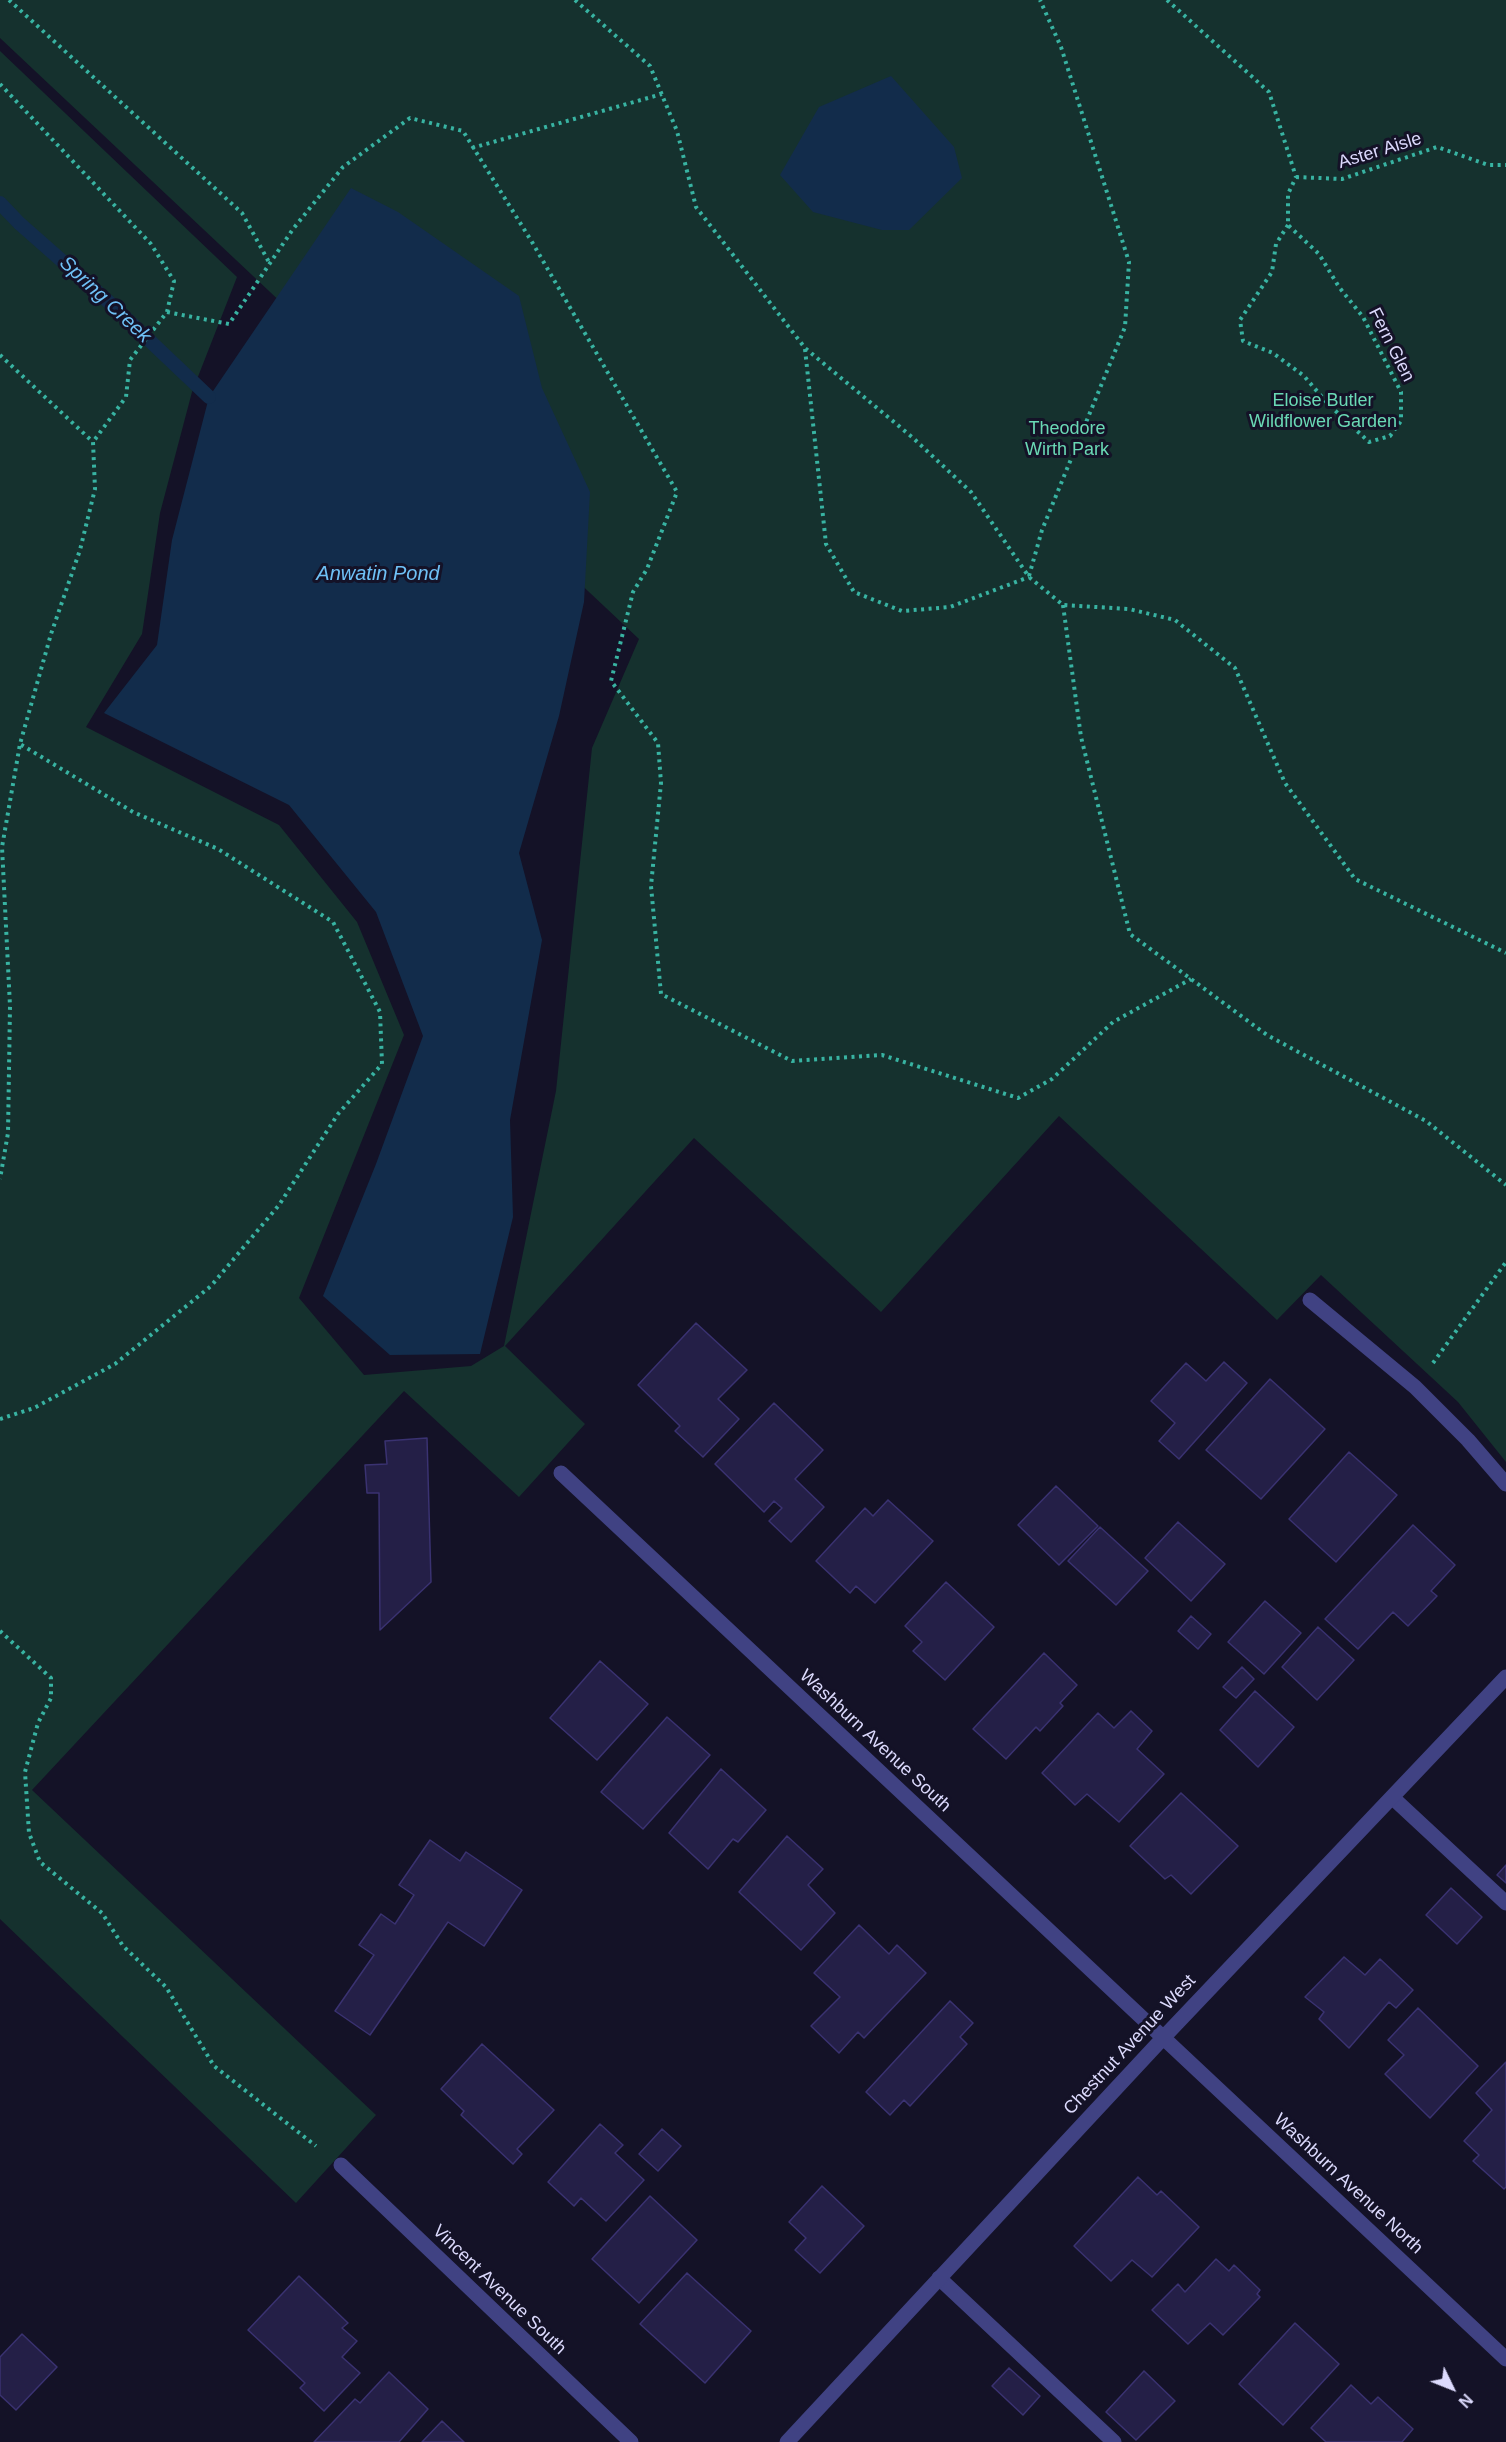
<!DOCTYPE html>
<style>
body{margin:0}
#map{position:relative;width:1506px;height:2442px;overflow:hidden;background:#141227;font-family:Arial,sans-serif}
canvas{display:block}
.north{position:absolute;left:1422px;top:2358px;width:60px;height:60px;-webkit-text-stroke:4px #141227;paint-order:stroke;rotate:133deg;font-size:16px;font-weight:700;line-height:24px;text-align:center;color:#dcdafd}
.north::after{content:'';display:block;margin:auto;width:21px;height:27px;background:#dcdafd;clip-path:polygon(50% 0,100% 100%,50% 72%,0 100%)}
</style>
<div id="map">
<canvas width="1506" height="2442"></canvas>
<div class="north">N</div>
</div>
<script>
const ctx = document.querySelector('canvas').getContext('2d');
ctx.lineJoin = 'round';
function fill(path, color) { ctx.fillStyle = color; ctx.fill(path, 'evenodd'); }
const shape = rows => new Path2D(rows.map(r => 'M' + r).join(''));
function trace(path, color, width, dash) { ctx.strokeStyle = color; ctx.lineWidth = width; ctx.lineCap = dash ? 'butt' : 'round'; ctx.setLineDash(dash || []); ctx.stroke(path); }
function write(font, color, halo, rows, align = 'center') {
  ctx.font = font + ' Arial,sans-serif'; ctx.lineWidth = 6; ctx.setLineDash([]); ctx.textBaseline = 'middle'; ctx.strokeStyle = halo; ctx.fillStyle = color; for (const [text, x, y, turn = 0] of rows) {
    ctx.save(); ctx.translate(x, y); ctx.rotate((+turn || 0) * Math.PI / 180); ctx.textAlign = isNaN(turn) ? turn : align; if (halo) ctx.strokeText(text, 0, 0); ctx.fillText(text, 0, 0); ctx.restore();
  }
}
const green = shape([
 [0,0,1506,0,1506,1462,1458,1402,1321,1275,1277,1320,1059,1116,881,1312,694,1138,505,1346,585,1424,519,1497,404,1391,32,1790,376,2115,296,2203,0,1919,0,51,237,277,192,392,160,513,142,634,86,727,279,825,357,922,404,1035,299,1298,364,1375,471,1366,504,1346,556,1091,592,748,639,639,0,38]
]);
const water = shape([
 [891,76,954,147,962,178,909,230,882,230,813,212,780,175,819,107],
 [351,188,398,212,519,296,542,388,590,492,584,602,559,716,519,853,542,940,510,1120,513,1217,480,1354,390,1355,323,1296,376,1164,423,1036,376,912,289,805,104,713,157,645,172,540,209,397]
]);
const stream = shape([
 [0,203,19,223,111,304,209,397]
]);
const building = shape([
 [696,1323,747,1370,718,1399,739,1419,703,1457,675,1431,680,1426,638,1385,696,1323],
 [1224,1362,1247,1383,1179,1459,1159,1441,1175,1423,1151,1401,1186,1363,1206,1381,1224,1362],
 [1270,1379,1325,1429,1261,1499,1206,1450,1270,1379],
 [774,1403,823,1450,795,1479,824,1507,791,1542,769,1521,782,1508,774,1501,764,1512,715,1464,774,1403],
 [427,1438,431,1582,380,1630,379,1493,367,1493,365,1465,387,1464,385,1441,427,1438],
 [1349,1452,1397,1495,1336,1562,1289,1519,1349,1452],
 [1056,1486,1098,1526,1059,1565,1018,1525,1056,1486],
 [888,1500,933,1541,875,1603,856,1586,850,1593,816,1561,865,1508,873,1516,888,1500],
 [1178,1522,1225,1564,1191,1601,1145,1558,1178,1522],
 [1413,1525,1455,1565,1431,1591,1437,1596,1408,1626,1393,1612,1358,1649,1325,1619,1413,1525],
 [1100,1527,1148,1571,1116,1605,1068,1561,1100,1527],
 [946,1582,994,1627,945,1680,913,1651,922,1642,905,1626,946,1582],
 [1265,1601,1301,1633,1264,1674,1228,1642,1265,1601],
 [1191,1616,1211,1634,1198,1649,1178,1631,1191,1616],
 [1318,1627,1354,1660,1317,1700,1282,1667,1318,1627],
 [1044,1653,1077,1685,1060,1703,1063,1706,1040,1731,1036,1727,1006,1759,973,1729,1044,1653],
 [600,1661,648,1704,597,1760,550,1718,600,1661],
 [1242,1667,1254,1679,1236,1698,1223,1687,1242,1667],
 [1255,1691,1294,1727,1258,1767,1220,1730,1255,1691],
 [1131,1711,1152,1731,1137,1749,1164,1774,1119,1822,1087,1794,1075,1805,1042,1773,1098,1713,1114,1728,1131,1711],
 [667,1717,710,1755,643,1829,601,1792,667,1717],
 [721,1769,766,1810,738,1842,733,1839,708,1869,669,1833,721,1769],
 [1181,1793,1238,1846,1191,1894,1171,1875,1165,1879,1130,1846,1181,1793],
 [787,1836,823,1869,808,1885,835,1913,801,1950,739,1892,787,1836],
 [430,1840,460,1861,466,1852,522,1890,484,1946,448,1922,370,2035,335,2011,374,1955,359,1945,381,1914,395,1924,414,1895,399,1885,430,1840],
 [1506,1865,1506,1883,1497,1875,1506,1865],
 [1451,1888,1482,1917,1457,1944,1426,1915,1451,1888],
 [859,1925,889,1954,897,1945,926,1973,864,2038,858,2032,839,2053,811,2026,840,1997,814,1973,859,1925],
 [1344,1957,1365,1975,1380,1959,1413,1990,1396,2008,1389,2002,1349,2048,1319,2019,1324,2012,1305,1997,1344,1957],
 [950,2001,973,2023,960,2037,967,2044,910,2106,904,2100,890,2115,866,2092,950,2001],
 [1418,2008,1478,2066,1430,2118,1385,2074,1404,2055,1388,2040,1418,2008],
 [482,2044,554,2110,517,2149,522,2154,513,2164,461,2115,464,2111,441,2089,482,2044],
 [1506,2062,1506,2187,1504,2189,1473,2161,1479,2155,1464,2141,1492,2110,1476,2093,1506,2062],
 [600,2124,623,2145,615,2153,644,2180,606,2221,581,2198,574,2206,548,2182,600,2124],
 [662,2129,681,2146,658,2171,639,2154,662,2129],
 [1138,2177,1157,2195,1161,2191,1199,2227,1152,2277,1132,2260,1111,2281,1074,2246,1138,2177],
 [822,2186,864,2226,820,2273,795,2250,806,2238,789,2222,822,2186],
 [650,2196,697,2240,639,2303,592,2259,650,2196],
 [1216,2259,1229,2271,1234,2265,1260,2290,1257,2294,1260,2297,1223,2335,1210,2323,1188,2344,1152,2310,1178,2284,1185,2292,1216,2259],
 [687,2273,751,2331,705,2383,640,2324,687,2273],
 [299,2276,348,2323,342,2328,357,2341,342,2357,360,2373,324,2411,300,2388,305,2383,248,2330,299,2276],
 [1295,2323,1339,2364,1283,2425,1239,2384,1295,2323],
 [22,2334,57,2367,16,2410,0,2395,0,2357,22,2334],
 [1009,2368,1040,2396,1023,2415,992,2386,1009,2368],
 [1144,2371,1175,2401,1136,2440,1106,2412,1144,2371],
 [389,2372,428,2409,399,2442,314,2442,355,2399,360,2403,389,2372],
 [1351,2385,1371,2404,1378,2397,1413,2429,1402,2442,1326,2442,1311,2428,1351,2385],
 [442,2421,464,2442,422,2442,442,2421]
]);
const path = shape([
 [9,0,242,213,270,264],
 [575,0,650,66,677,131,696,207,805,348,912,437,971,492,1029,577,1063,605,1129,609,1175,620,1235,668,1285,783,1355,879,1506,953],
 [1167,0,1269,92,1296,177],
 [0,84,151,244,174,281,167,312,130,360,126,397,93,442],
 [472,148,662,94],
 [1296,177,1342,179,1437,147,1488,165,1506,165],
 [1288,225,1276,244,1272,272,1240,320,1243,341,1273,353,1304,376,1328,404,1369,442,1390,436,1401,421,1401,392,1363,317,1339,287,1319,254,1288,225,1288,194,1296,177],
 [167,312,229,324,293,229,343,167,410,118,463,131,532,242,677,492,647,569,633,592,611,681,658,743,661,783,651,886,661,994,792,1061,882,1055,1018,1098,1052,1079,1113,1022,1191,979],
 [805,349,826,544,854,592,902,611,950,607,1029,577],
 [0,355,93,442,95,489,80,550,51,634,20,744,2,847,10,1006,8,1133,0,1179],
 [1029,576,1042,530,1125,327,1129,262,1061,47,1040,0],
 [1063,605,1081,737,1130,934,1267,1035,1426,1121,1506,1185],
 [1433,1363,1506,1262],
 [0,1419,34,1408,115,1364,211,1286,279,1205,338,1114,382,1064,380,1012,333,922,218,849,133,812,20,744],
 [0,1631,51,1678,51,1698,38,1723,25,1772,29,1833,40,1862,102,1913,123,1946,166,1987,214,2066,316,2146]
]);
const service = shape([
 [1393,1798,1506,1903],
 [939,2278,1114,2442]
]);
const minor = shape([
 [1310,1300,1415,1387,1468,1440,1506,1484],
 [561,1473,1506,2359],
 [341,2165,631,2442],
 [787,2442,1163,2038,1506,1677]
]);
const streetNames = [
 ["Aster Aisle",1380,151,-17],
 ["Fern Glen",1391,345,63],
 ["Washburn Avenue South",875,1741,43],
 ["Chestnut Avenue West",1130,2045,-47],
 ["Washburn Avenue North",1348,2184,43],
 ["Vincent Avenue South",499,2290,44]
];
const parkNames = [
 ["Eloise Butler",1323,401],
 ["Wildflower Garden",1323,422],
 ["Theodore",1067,429],
 ["Wirth Park",1067,450]
];
const waterNames = [
 ["Spring Creek",105,300,43],
 ["Anwatin Pond",378,574]
];
fill(green, '#15312e');
fill(water, '#122c4b');
trace(stream, '#122c4b', 14);
fill(building, '#241f47');
trace(building, '#3a3271', 1.5);
trace(path, '#38b3a2', 4, [3, 4.5]);
trace(service, '#404283', 15);
trace(minor, '#404283', 15);
write('18px', '#dcdafd', '#141227', streetNames);
write('18px', '#6ad9b5', '#141227', parkNames);
write('italic 20px', '#6fc1f6', '#141227', waterNames);
</script>
